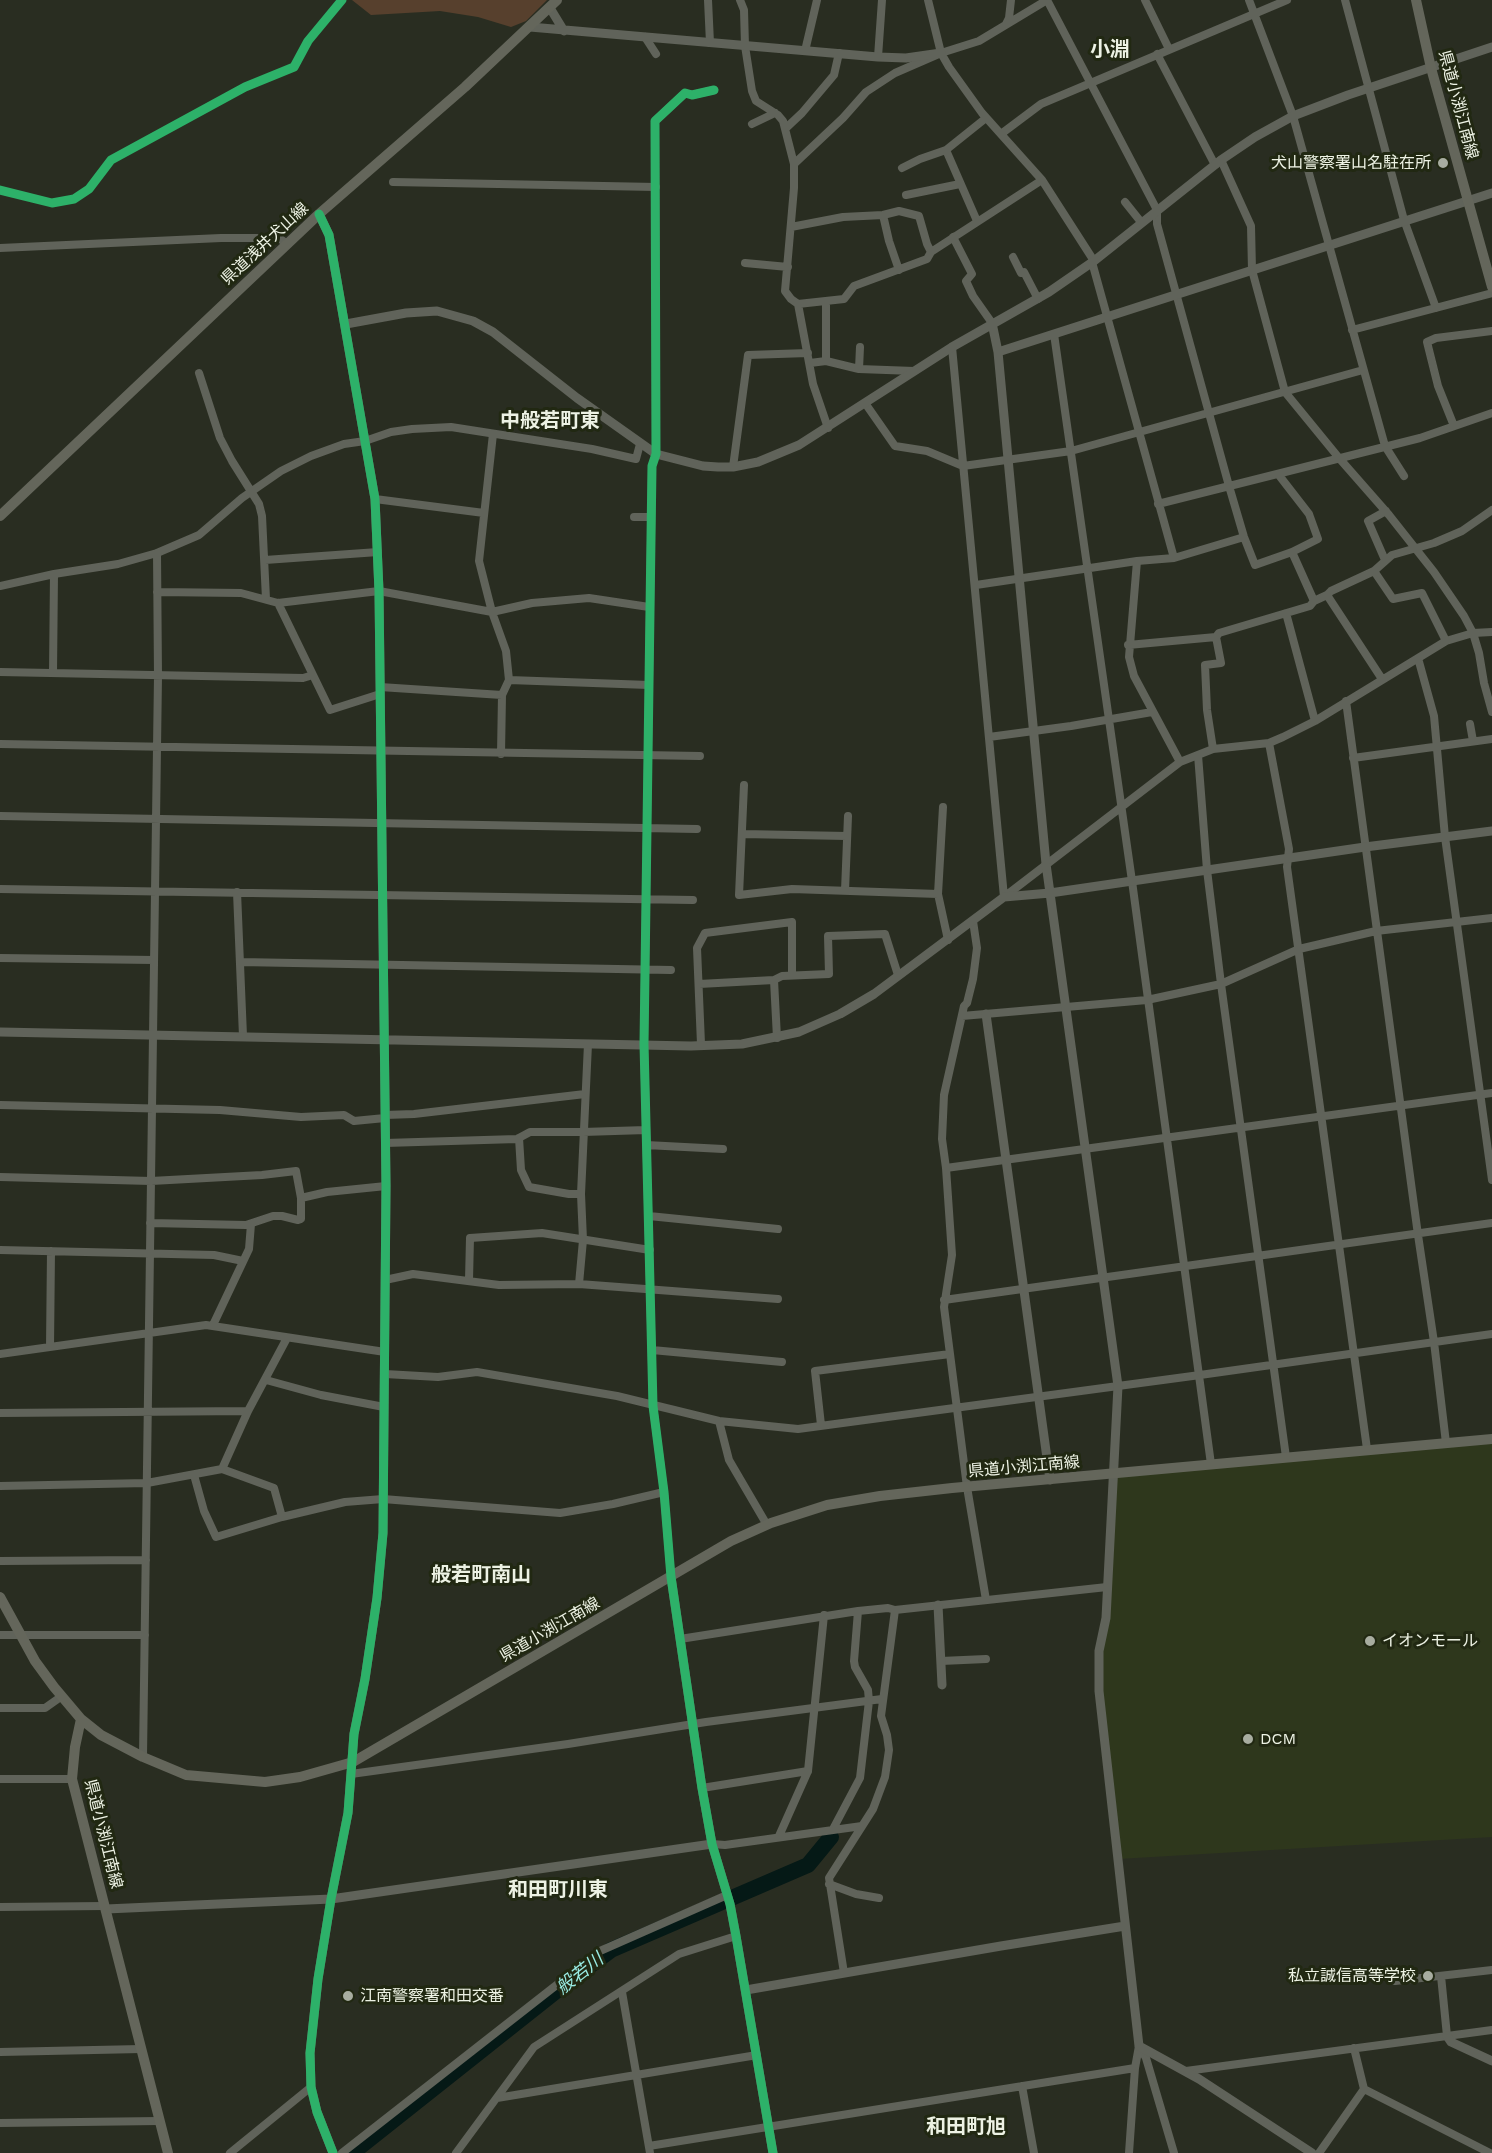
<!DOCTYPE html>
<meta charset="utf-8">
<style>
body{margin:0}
canvas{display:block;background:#292d21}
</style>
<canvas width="1492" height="2153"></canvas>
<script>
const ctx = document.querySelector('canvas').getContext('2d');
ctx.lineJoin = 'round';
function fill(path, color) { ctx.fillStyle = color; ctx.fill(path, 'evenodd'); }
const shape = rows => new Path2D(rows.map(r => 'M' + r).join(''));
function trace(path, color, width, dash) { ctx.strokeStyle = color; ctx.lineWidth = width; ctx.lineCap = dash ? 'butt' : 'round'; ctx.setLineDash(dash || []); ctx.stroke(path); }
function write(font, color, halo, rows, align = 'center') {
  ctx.font = font + ' "Work Sans","Noto Sans JP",sans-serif'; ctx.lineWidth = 6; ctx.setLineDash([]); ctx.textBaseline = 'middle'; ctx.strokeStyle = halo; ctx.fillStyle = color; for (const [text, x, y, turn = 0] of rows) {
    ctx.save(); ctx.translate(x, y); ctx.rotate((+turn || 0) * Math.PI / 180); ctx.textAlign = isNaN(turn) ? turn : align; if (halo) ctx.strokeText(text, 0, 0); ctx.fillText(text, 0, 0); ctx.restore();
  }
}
const built = shape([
 [1492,1437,1492,1837,1118,1859,1099,1691,1106,1618,1113,1473]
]);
const green = shape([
 [352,0,547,0,526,21,511,27,478,17,440,11,371,15]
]);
const river = shape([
 [352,2153,565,1984,611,1950,808,1865,831,1837]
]);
const minor = shape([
 [708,0,710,43],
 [740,0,744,10,745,46,752,91,756,101,778,115,783,121,794,164],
 [928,0,941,53,949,67,982,113,1042,180,1094,261],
 [1047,0,1157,210,1157,224,1229,486,1244,537,1255,565,1292,552,1318,539,1309,514,1278,474],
 [1145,0,1169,49],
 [1249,0,1293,116,1385,446,1404,476],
 [1345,0,1404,220,1436,308],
 [1006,24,1009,18,1011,0],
 [645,37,656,54],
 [805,51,817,0],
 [1157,54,1215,165],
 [878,57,882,0],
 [752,124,775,113],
 [786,128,802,113,834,75,839,53],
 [1001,134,1041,104,1287,0],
 [946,150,977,221],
 [1221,160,1251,226,1252,270,1285,392,1339,458,1389,515,1434,572,1464,616,1473,633,1479,653,1484,683,1492,712],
 [902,168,920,159,946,150,986,118],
 [393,182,656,187],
 [906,195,960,184],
 [1125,202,1141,222],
 [883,215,889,241,899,270],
 [791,227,843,217,883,215,899,211,919,216,927,244,931,252],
 [953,237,972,274,966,281,973,296,992,323],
 [0,248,221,238,279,238,287,244],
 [1013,257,1021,273,1024,272,1038,299],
 [1092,262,1174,558],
 [745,263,788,267],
 [826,301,826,361],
 [798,304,844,299,854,286,927,259,931,252,1042,180],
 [1352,330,1492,293],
 [1054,334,1132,881,1211,1464],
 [952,347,1004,897,1180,762,1213,749,1269,743,1283,737,1315,721,1446,641,1473,633,1492,632],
 [810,363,826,361,859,369,914,371],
 [859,369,860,347],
 [199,373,220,438,232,461,259,504,262,516,266,599],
 [865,403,895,446,927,451,963,466,1071,451,1363,370],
 [1454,426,1438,386,1427,342,1436,338,1492,331],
 [828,428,813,384,798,304,791,299,785,291,794,188,794,164,843,118,866,92,895,73,941,53,979,41,1047,0],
 [493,434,479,561,492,612,506,651,509,680,502,695,501,754],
 [733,467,748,355,808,353],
 [375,499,484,513],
 [1158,504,1420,438,1492,413],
 [634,517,651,517],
 [1292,552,1314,601],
 [265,560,378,552],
 [1385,560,1368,521,1386,511],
 [1137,561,1129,657,1134,676,1180,762],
 [1374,571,1393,599,1422,593,1446,641],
 [976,585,1137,561,1174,558,1244,537],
 [0,586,54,574,118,564,157,553,199,535,242,498,281,471,311,456,344,444,365,441,391,432,412,429,451,427,592,449,636,459,640,444],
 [157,592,241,593,278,603,379,591,492,612,532,603,589,598,649,607],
 [1327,595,1331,591,1374,571,1392,555,1434,543,1462,531,1492,510],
 [278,603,330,710,380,694],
 [1286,613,1315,721],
 [1128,645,1216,637,1219,633,1310,606,1314,601,1327,595,1382,679],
 [1418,658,1434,716,1445,837,1492,1180],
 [0,672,303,678,313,675],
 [53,673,54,574],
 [509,680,649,685],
 [380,687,502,695],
 [1346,701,1418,1235,1434,1342,1446,1443],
 [1470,724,1473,741],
 [989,737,1071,726,1152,712],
 [1269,743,1289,849,1287,867,1367,1449],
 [0,744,700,756],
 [1213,749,1207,710,1205,665,1221,663,1216,637],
 [1198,755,1207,870,1221,984,1286,1457],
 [1353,758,1492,739],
 [744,785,739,895,792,889,938,894,948,940],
 [0,816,697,829],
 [742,834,847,836],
 [0,889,693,900],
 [845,891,848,816],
 [237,892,243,1036],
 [938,894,943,807],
 [0,958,154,960],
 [240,962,671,970],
 [774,980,777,1038],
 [699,984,774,980,782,976,829,974,828,936,885,934,898,975],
 [962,1016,1147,1000,1221,984,1299,949,1376,931,1492,918],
 [701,1044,697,948,705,933,792,922,792,975],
 [0,1105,220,1110,301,1117,344,1115,354,1121,385,1118],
 [385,1115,414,1114,585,1094],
 [519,1138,521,1170,529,1187,569,1194,581,1194],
 [385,1143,517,1139,530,1132,583,1132,646,1130],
 [646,1145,723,1149],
 [946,1168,942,1139,944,1095,964,1006,967,1003,973,979,977,948,973,921],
 [0,1177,151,1181,262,1175,296,1171,301,1198],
 [649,1216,778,1229],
 [150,1223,246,1225,273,1216,282,1216,298,1220,301,1219,301,1198,327,1192,386,1186],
 [0,1250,214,1255,243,1261],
 [385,1280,413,1274,499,1285,579,1284,778,1299],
 [469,1280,470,1238,542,1233,650,1250],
 [579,1284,583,1240,581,1194,588,1044],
 [944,1300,1492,1223],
 [213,1325,249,1249,251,1224],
 [50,1347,51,1251],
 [652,1350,782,1362],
 [0,1354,206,1325,385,1352],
 [385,1374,438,1377,477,1372,617,1396,719,1421,798,1429,1200,1375,1492,1334],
 [266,1380,321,1395,384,1407],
 [0,1413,248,1411],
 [719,1421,729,1460,767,1525],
 [821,1425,815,1371,950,1354],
 [222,1469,248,1411,287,1338],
 [194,1475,204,1511,216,1537,282,1517],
 [0,1486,147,1483,222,1469,274,1488,282,1517,345,1502,383,1499,560,1513,613,1504,664,1492],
 [0,1561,146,1560],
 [671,1577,664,1492,653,1406,644,1044,652,466,656,454,655,121,685,93,692,95,714,90],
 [986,1600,967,1487,944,1307,952,1255,946,1168,1492,1093],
 [0,1635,145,1635],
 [680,1639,858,1611,888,1608,895,1610,1107,1587],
 [941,1661,986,1659],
 [0,1708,45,1708,62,1696],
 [143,1757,158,676,157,553],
 [351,1774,568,1744,706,1722,882,1699],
 [0,1779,72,1779],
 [702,1788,808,1771],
 [833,1829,860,1778,869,1701,868,1690,855,1667,854,1661,858,1611],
 [779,1836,808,1771,824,1615],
 [712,1844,725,1845,862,1826],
 [829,1884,856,1894,879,1898],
 [0,1907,105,1906],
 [844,1973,829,1878,873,1809,885,1777,889,1750,887,1735,881,1716,895,1610],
 [1441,1976,1447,2036],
 [1395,1981,1492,1970],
 [622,1992,650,2153],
 [1140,2048,1146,2058,1174,2153],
 [1354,2048,1364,2089,1490,2153],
 [0,2052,141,2049],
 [1186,2071,1492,2030],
 [1022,2086,1034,2153],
 [497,2098,757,2055],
 [0,2123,159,2121],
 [649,2146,1135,2068],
 [230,2153,311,2087],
 [342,2153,600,1951,727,1895],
 [456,2153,534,2047,679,1954,736,1936],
 [1129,2153,1135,2068,1139,2046],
 [1319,2153,1364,2089]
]);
const tertiary = shape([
 [550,8,564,31],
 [530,27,878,57,906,58,941,53],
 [319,214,329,235,375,499,379,591,386,1186,383,1533,377,1598,365,1679,354,1734,348,1813,331,1899,318,1979,310,2053,311,2087,317,2112,333,2153],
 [992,323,998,352,1046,864,1118,1386,1106,1618,1099,1651,1099,1691,1139,2046,1199,2079,1312,2153],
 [346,324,406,313,437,311,473,321,493,332,577,398,656,454,703,466,718,467,733,467,758,462,799,445,952,347,1049,292,1094,261,1221,160,1255,137,1293,116,1348,95,1492,47],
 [998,352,1492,193],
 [986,1014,1050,1480],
 [0,1032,691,1046,742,1044,799,1032,840,1014,874,994,1004,897,1050,893,1365,847,1492,831],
 [671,1577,702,1788,712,1844,730,1904,736,1936,773,2153],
 [938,1605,942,1685],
 [106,1909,331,1899,712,1844],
 [746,1990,1001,1946,1125,1926],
 [1447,2036,1451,2042,1492,2061]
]);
const secondary = shape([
 [1416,0,1431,68,1492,287],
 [0,516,319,214,465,87,557,0],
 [0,1597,35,1661,54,1687,81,1719,101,1735,143,1757,186,1775,265,1782,300,1777,353,1762,731,1541,771,1523,827,1505,880,1496,952,1488,1492,1439],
 [81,1719,75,1747,72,1779,168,2153]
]);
const cycleway = shape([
 [714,90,692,95,685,93,655,121,656,454,652,466,644,1044,653,1406,664,1492,671,1577,702,1788,712,1844,730,1904,736,1936,773,2153],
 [0,190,52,203,74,199,89,189,111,160,245,87,294,67,308,41,342,0],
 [319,214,329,235,375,499,379,591,386,1186,383,1533,377,1598,365,1679,354,1734,348,1813,331,1899,318,1979,310,2053,311,2087,317,2112,333,2153]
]);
const markers = [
 [1443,163,6,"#a8ada0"],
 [1370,1641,6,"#a8ada0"],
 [1248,1739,6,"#a8ada0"],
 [1428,1976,6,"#a8ada0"],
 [348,1996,6,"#a8ada0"]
];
const streetNames = [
 ["県道小渕江南線",1458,105,75],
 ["県道浅井犬山線",265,244,-43],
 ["県道小渕江南線",1024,1467,-5],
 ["県道小渕江南線",550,1630,-30],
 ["県道小渕江南線",103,1834,76]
];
const poiNames = [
 ["犬山警察署山名駐在所",1431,163,"right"],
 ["イオンモール",1382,1641],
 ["DCM",1260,1739],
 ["私立誠信高等学校",1416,1976,"right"],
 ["江南警察署和田交番",360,1996]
];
const waterNames = [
 ["般若川",580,1974,-38]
];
const quarterNames = [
 ["小淵",1110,50],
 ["中般若町東",550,421],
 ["般若町南山",481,1575],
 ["和田町川東",558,1890],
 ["和田町旭",966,2127]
];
fill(built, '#2e371c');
fill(green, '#57402d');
trace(river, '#051916', 16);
trace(minor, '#60635a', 8);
trace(tertiary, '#60635a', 9);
trace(secondary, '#64665b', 10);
trace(cycleway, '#2db169', 9);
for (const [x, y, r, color] of markers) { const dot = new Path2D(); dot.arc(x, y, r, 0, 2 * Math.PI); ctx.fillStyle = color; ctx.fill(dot); trace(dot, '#212812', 2); }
write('16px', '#edf2e4', '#212812', streetNames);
write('16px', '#edf2e4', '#212812', poiNames, 'left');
write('italic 18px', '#99ece3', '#212812', waterNames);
write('bold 20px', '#edf2e4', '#212812', quarterNames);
</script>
